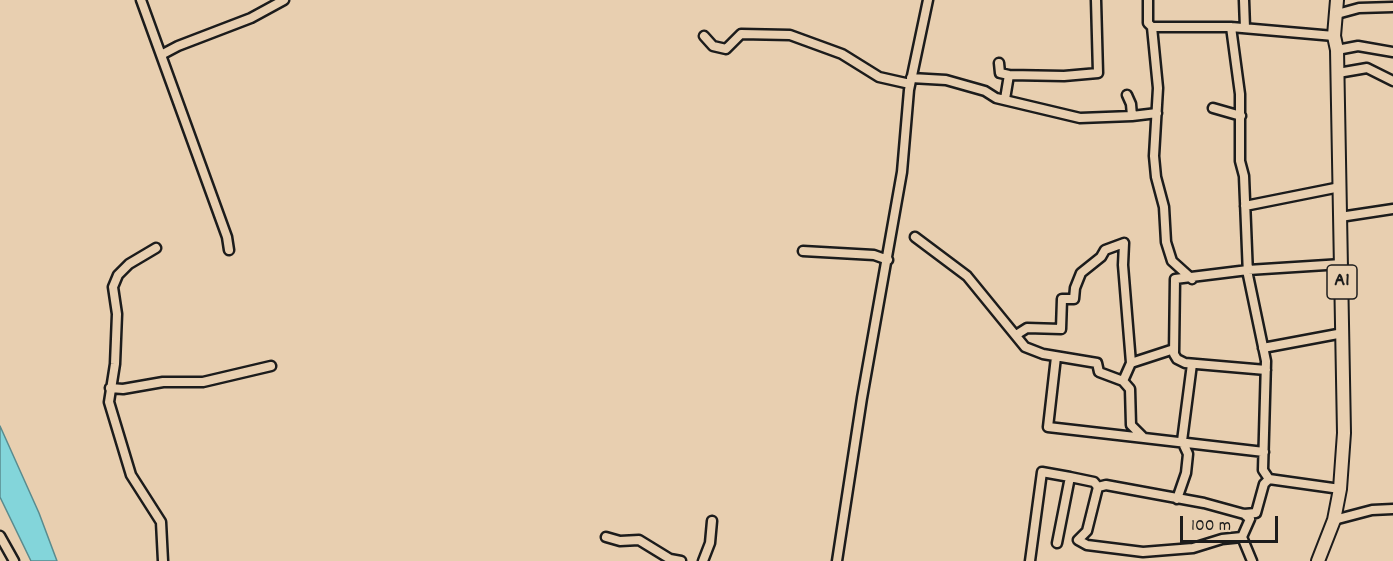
<!DOCTYPE html>
<style>
body{margin:0}
#map{position:relative;width:1393px;height:561px;overflow:hidden;background:#e8cfb0;font-family:Dekko,sans-serif}
canvas{display:block}
.scale{position:absolute;left:1180px;top:516px;width:98px;height:27px;box-sizing:border-box;border:3px solid #1c1c1c;border-top:0;padding-left:8px;font-size:18px;line-height:21px;white-space:nowrap;color:#1c1c1c;-webkit-text-stroke:4px #e8cfb0;paint-order:stroke}
</style>
<div id="map">
<canvas width="1393" height="561"></canvas>
<div class="scale">100 m</div>
</div>
<script>
const ctx = document.querySelector('canvas').getContext('2d');
ctx.lineJoin = 'round';
function fill(path, color) { ctx.fillStyle = color; ctx.fill(path, 'evenodd'); }
const shape = rows => new Path2D(rows.map(r => 'M' + r).join(''));
function trace(path, color, width, dash) { ctx.strokeStyle = color; ctx.lineWidth = width; ctx.lineCap = dash ? 'butt' : 'round'; ctx.setLineDash(dash || []); ctx.stroke(path); }
function write(font, color, halo, rows, align = 'center') {
  ctx.font = font + ' Dekko,sans-serif'; ctx.lineWidth = 5; ctx.setLineDash([]); ctx.textBaseline = 'middle'; ctx.strokeStyle = halo; ctx.fillStyle = color; for (const [text, x, y, turn = 0] of rows) {
    ctx.save(); ctx.translate(x, y); ctx.rotate((+turn || 0) * Math.PI / 180); ctx.textAlign = isNaN(turn) ? turn : align; if (halo) ctx.strokeText(text, 0, 0); ctx.fillText(text, 0, 0); ctx.restore();
  }
}
const water = shape([
 [0,426,39,513,57,561,31,561,0,497,0,426]
]);
const minor = shape([
 [141,0,227,237,229,250],
 [1148,0,1148,23,1152,27,1231,27,1334,36],
 [1244,0,1245,28],
 [1337,14,1359,8,1393,7],
 [1152,27,1158,88,1154,156,1156,177,1164,207,1166,242,1172,261,1192,279],
 [1231,27,1240,94,1240,161,1244,176,1248,275,1266,361,1263,470,1269,479,1340,489],
 [704,36,713,46,726,49,741,34,790,35,842,54,879,77,910,84],
 [1337,50,1358,46,1393,52],
 [161,55,178,46,251,18,284,0],
 [999,63,1000,73,1009,75,1064,76,1098,73,1096,0],
 [1338,73,1367,68,1393,81],
 [911,78,946,80,985,91,996,98,1080,118,1132,116,1131,104,1127,95],
 [1005,99,1009,75],
 [1213,108,1241,116],
 [1132,116,1157,113],
 [1245,206,1340,187],
 [1340,217,1393,209],
 [915,237,967,276,1025,347,1043,354,1097,363,1099,372,1123,381,1130,389,1131,425,1144,438,1264,452],
 [156,248,129,264,118,275,113,287,117,314,115,364,109,402,131,475,161,522,163,561],
 [803,251,874,255,888,260],
 [1016,335,1027,328,1061,329,1062,299,1074,299,1075,288,1081,273,1101,257,1105,250,1124,243,1123,265,1131,363],
 [1263,348,1343,333],
 [1056,357,1048,427,1144,438],
 [1266,370,1185,363,1177,359,1174,354,1175,279,1248,270,1342,264],
 [1123,381,1131,363,1174,349],
 [110,388,123,389,163,382,203,382,271,366],
 [1177,499,1186,473,1188,454,1182,441,1192,364],
 [1334,520,1372,510,1393,509],
 [0,536,14,561],
 [606,537,620,541,639,540,670,559,681,561],
 [1242,537,1250,519,1244,514],
 [1057,543,1070,477,1094,482,1098,487],
 [703,561,710,543,712,521],
 [837,561,862,398,902,172,909,90,928,0],
 [1030,561,1042,472,1070,477],
 [1252,561,1242,537,1222,539,1193,548,1143,552,1087,545,1078,540,1087,531,1098,487,1106,485,1204,503,1244,514,1256,513,1264,484,1269,479]
]);
const highway = shape([
 [1318,561,1334,520,1340,489,1344,433,1337,50,1334,36,1337,0]
]);
const shields = [
 [1342,282,30]
];
const shieldNames = [
 ["A1",1342,282]
];
fill(water, '#83d5da');
trace(water, '#5a8b8e', 1.5);
trace(minor, '#1c1c1c', 13);
trace(highway, '#1c1c1c', 16);
trace(minor, '#e8cfb0', 8);
trace(highway, '#e8cfb0', 12);
for (const [x, y, w] of shields) { const box = new Path2D(); box.roundRect(x - w / 2, y - 17, w, 34, 4.5); ctx.fillStyle = '#e8cfb0'; ctx.fill(box); trace(box, '#1c1c1c', 1.5); }
write('bold 20px', '#1c1c1c', null, shieldNames);
</script>
